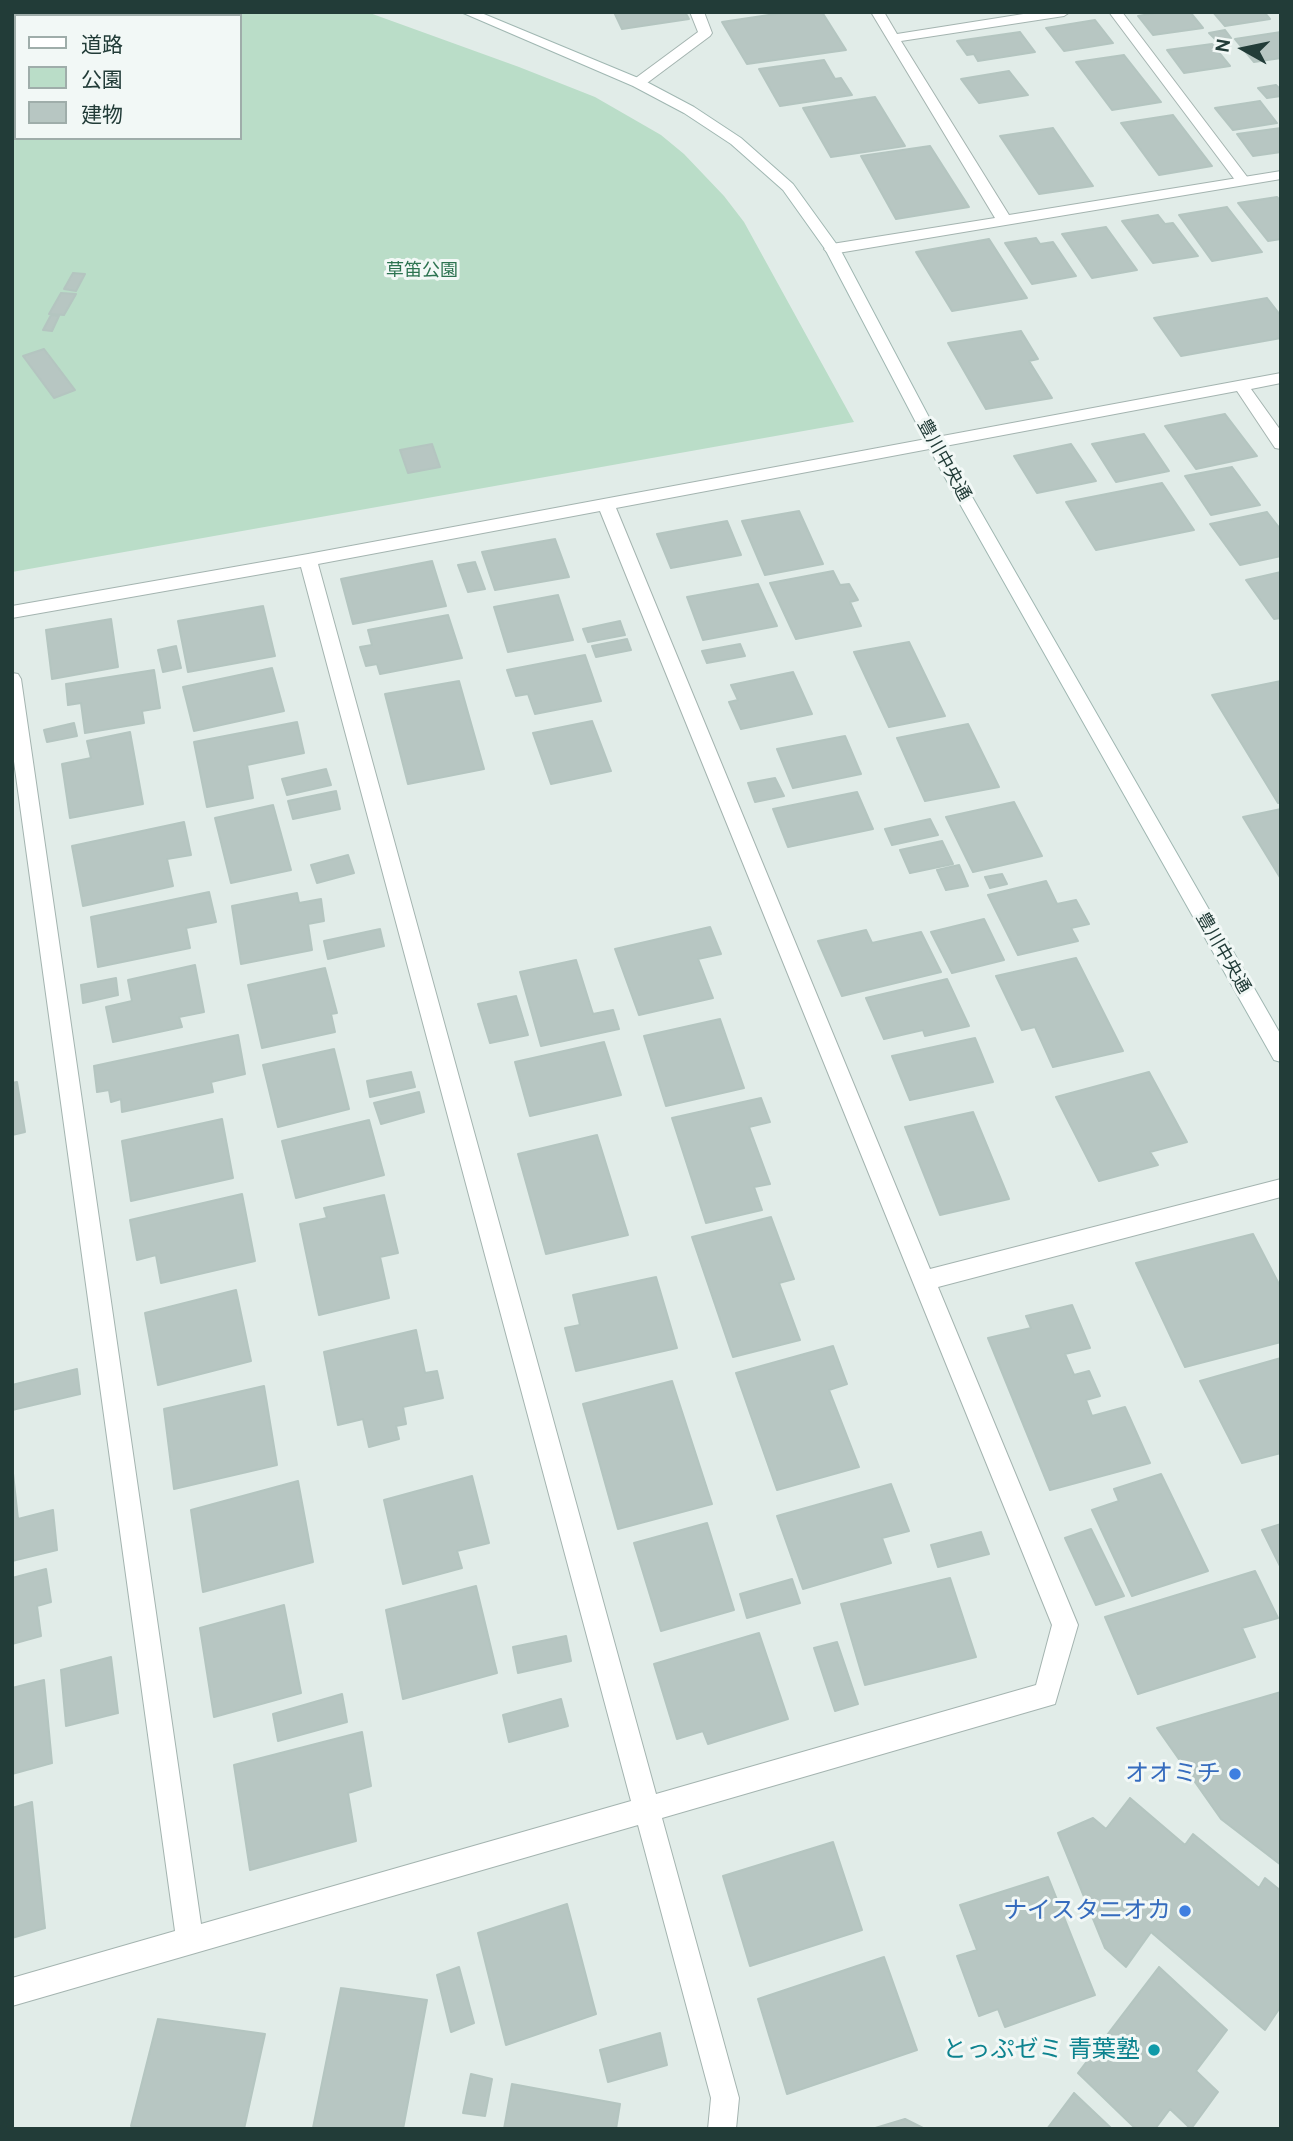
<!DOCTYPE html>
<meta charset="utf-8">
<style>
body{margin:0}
#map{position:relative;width:1293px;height:2141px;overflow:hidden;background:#e1ece8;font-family:Cabin,"Noto Sans JP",sans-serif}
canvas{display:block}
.frame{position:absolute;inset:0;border:14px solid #223c38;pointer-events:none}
.legend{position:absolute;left:14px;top:14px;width:228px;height:126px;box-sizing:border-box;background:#f2f8f6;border:2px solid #9fadaa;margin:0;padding:9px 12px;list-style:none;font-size:21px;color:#223c38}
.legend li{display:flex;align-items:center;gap:14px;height:35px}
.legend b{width:35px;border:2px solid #9fadaa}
.north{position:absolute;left:1209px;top:14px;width:70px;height:70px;-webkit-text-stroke:5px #f2f8f6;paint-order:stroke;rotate:279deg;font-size:19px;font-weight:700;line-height:28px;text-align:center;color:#223c38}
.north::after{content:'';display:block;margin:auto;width:24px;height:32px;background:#223c38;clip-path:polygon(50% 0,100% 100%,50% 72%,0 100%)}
</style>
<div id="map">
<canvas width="1293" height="2141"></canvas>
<div class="frame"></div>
<ul class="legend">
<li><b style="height:9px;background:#fff"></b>道路</li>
<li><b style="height:19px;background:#baddc8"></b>公園</li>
<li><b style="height:19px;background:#b7c6c2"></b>建物</li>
</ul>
<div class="north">N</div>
</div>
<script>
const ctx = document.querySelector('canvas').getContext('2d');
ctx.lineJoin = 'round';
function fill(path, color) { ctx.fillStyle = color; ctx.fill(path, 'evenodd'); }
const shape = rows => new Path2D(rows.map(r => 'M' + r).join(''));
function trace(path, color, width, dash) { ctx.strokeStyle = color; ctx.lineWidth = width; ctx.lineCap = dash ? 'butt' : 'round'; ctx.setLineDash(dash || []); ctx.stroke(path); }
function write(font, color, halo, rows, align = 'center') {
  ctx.font = font + ' Cabin,"Noto Sans JP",sans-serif'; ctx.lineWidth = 6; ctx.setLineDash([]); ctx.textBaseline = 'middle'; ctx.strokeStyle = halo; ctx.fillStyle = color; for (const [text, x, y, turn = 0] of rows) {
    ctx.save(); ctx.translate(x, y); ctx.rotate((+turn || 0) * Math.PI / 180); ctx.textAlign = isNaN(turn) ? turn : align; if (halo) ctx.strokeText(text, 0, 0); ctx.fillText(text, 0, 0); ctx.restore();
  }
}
const green = shape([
 [12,12,367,12,519,67,595,97,661,135,684,154,724,196,744,222,854,422,12,572],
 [16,16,240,16,240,138,16,138]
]);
const building = shape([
 [614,12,685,12,689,19,622,29,614,12],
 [789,12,822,12,846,50,747,64,722,22,789,12],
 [1162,12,1190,12,1203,28,1153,35,1138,16,1162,12],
 [1213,12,1264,12,1270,19,1225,26,1213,12],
 [1095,20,1113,43,1064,51,1046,28,1095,20],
 [1225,30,1231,38,1216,40,1209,33,1225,30],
 [1020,32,1035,52,978,61,974,54,967,55,957,41,1020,32],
 [1281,32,1281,58,1254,62,1235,39,1281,32],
 [1212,44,1230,66,1184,73,1167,50,1212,44],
 [1124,55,1161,102,1112,110,1076,62,1124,55],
 [824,60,835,79,841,78,852,95,780,106,759,69,824,60],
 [1009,71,1028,95,979,103,961,79,1009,71],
 [1276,85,1281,90,1281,96,1267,98,1258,88,1276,85],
 [875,97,905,146,831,157,803,108,875,97],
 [1260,101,1277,123,1233,130,1215,108,1260,101],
 [1173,115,1212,166,1159,175,1121,123,1173,115],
 [1053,128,1093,186,1039,194,1000,136,1053,128],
 [1281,128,1281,152,1253,156,1237,134,1281,128],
 [930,146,969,207,896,219,861,156,930,146],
 [1277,197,1281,201,1281,239,1268,241,1238,203,1277,197],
 [1227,207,1262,252,1212,261,1179,215,1227,207],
 [1158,215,1165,224,1173,223,1198,256,1153,263,1122,221,1158,215],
 [1106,227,1137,270,1092,278,1062,234,1106,227],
 [1036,238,1040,244,1053,242,1076,276,1032,284,1005,243,1036,238],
 [989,239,1027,298,952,311,916,252,989,239],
 [73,273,85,274,76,291,64,289,73,273],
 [61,293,76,294,64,315,49,314,61,293],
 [1267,298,1281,316,1281,338,1181,356,1154,318,1267,298],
 [51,315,59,316,52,331,43,330,51,315],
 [1021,331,1038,359,1029,361,1052,398,986,409,948,343,1021,331],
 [44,349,75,390,54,398,23,356,44,349],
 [1225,414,1257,456,1196,469,1165,426,1225,414],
 [1144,434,1169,471,1116,482,1092,444,1144,434],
 [432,444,440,467,408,473,400,450,432,444],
 [1071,444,1096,481,1037,493,1014,456,1071,444],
 [1232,467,1260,505,1211,515,1185,476,1232,467],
 [1162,483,1194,530,1096,550,1066,502,1162,483],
 [799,511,823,564,765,575,742,521,799,511],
 [1267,512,1281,530,1281,556,1240,565,1210,524,1267,512],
 [727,521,741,555,671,568,657,534,727,521],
 [555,539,569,577,495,590,482,552,555,539],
 [432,561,446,606,353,624,341,579,432,561],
 [475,562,485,589,468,592,458,565,475,562],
 [833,571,840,585,849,584,858,600,850,602,861,626,796,639,770,583,833,571],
 [1281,572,1281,618,1274,619,1246,580,1281,572],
 [758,584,777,626,703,640,687,597,758,584],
 [558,595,573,640,508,652,494,607,558,595],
 [263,606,275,656,188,672,178,621,263,606],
 [448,615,462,658,380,674,377,664,366,666,360,647,372,645,368,630,448,615],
 [111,619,118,667,52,679,46,630,111,619],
 [620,621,625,635,588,642,583,629,620,621],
 [627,639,631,650,596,657,592,646,627,639],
 [909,642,945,716,889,727,854,652,909,642],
 [740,644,745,656,707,663,702,651,740,644],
 [176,646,181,668,163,672,158,650,176,646],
 [585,655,601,701,535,714,528,694,516,696,507,670,585,655],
 [272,668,284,711,194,731,183,687,272,668],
 [154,670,160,708,142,711,144,723,85,733,81,703,68,705,66,684,154,670],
 [793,672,812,714,741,729,729,702,738,700,731,685,793,672],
 [459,681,484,769,408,784,385,694,459,681],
 [1281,681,1281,802,1278,803,1212,695,1281,681],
 [592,721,611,771,551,784,533,733,592,721],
 [297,722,304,753,247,765,253,798,207,807,194,742,297,722],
 [74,723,77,736,47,742,44,730,74,723],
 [968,724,999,787,925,801,897,738,968,724],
 [130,732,143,804,70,818,62,764,91,758,87,741,130,732],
 [845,736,861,774,793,788,777,749,845,736],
 [326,769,331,785,287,795,282,779,326,769],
 [775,778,784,796,755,802,748,783,775,778],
 [336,791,340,809,293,819,288,801,336,791],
 [857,792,873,829,788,847,773,809,857,792],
 [1014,802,1042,856,973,872,946,817,1014,802],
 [273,805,291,870,231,883,215,818,273,805],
 [1281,809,1281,879,1243,817,1281,809],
 [930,819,938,835,892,845,885,829,930,819],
 [184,822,191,855,167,859,173,886,83,906,72,846,184,822],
 [942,841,953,864,910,873,900,850,942,841],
 [348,855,354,873,317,883,311,865,348,855],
 [959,865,968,886,946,890,937,870,959,865],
 [1002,874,1007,884,990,888,985,877,1002,874],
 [1046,881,1057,904,1076,900,1089,924,1071,928,1078,941,1018,955,988,895,1046,881],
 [209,892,216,922,186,928,190,948,98,967,91,917,209,892],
 [297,893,299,903,321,899,324,921,308,924,312,950,241,964,232,906,297,893],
 [984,919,1004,960,952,973,931,932,984,919],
 [710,927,721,954,698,959,713,998,639,1015,615,949,710,927],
 [380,929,384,946,328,959,324,941,380,929],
 [866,930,872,943,921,932,941,972,842,996,818,941,866,930],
 [1076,958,1123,1051,1053,1067,1035,1027,1022,1030,996,976,1076,958],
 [576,960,593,1014,613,1010,619,1029,541,1046,520,972,576,960],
 [195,965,204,1012,179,1017,182,1027,113,1042,106,1007,132,1001,128,980,195,965],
 [325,968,337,1013,331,1014,335,1032,262,1048,248,985,325,968],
 [116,978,118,995,83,1003,81,985,116,978],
 [947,979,969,1026,925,1036,923,1030,884,1039,866,998,947,979],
 [516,996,528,1035,490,1043,478,1004,516,996],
 [720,1019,744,1088,666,1106,644,1036,720,1019],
 [238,1035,245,1074,211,1082,213,1092,122,1112,121,1099,111,1102,109,1090,97,1092,94,1066,238,1035],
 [975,1038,993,1082,910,1100,892,1056,975,1038],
 [604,1042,621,1095,530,1116,515,1062,604,1042],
 [334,1049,349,1109,278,1127,263,1065,334,1049],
 [411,1072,415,1087,370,1097,367,1081,411,1072],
 [1149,1072,1187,1142,1150,1152,1158,1165,1099,1181,1056,1097,1149,1072],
 [17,1082,25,1132,12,1135,12,1083,17,1082],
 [419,1092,424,1112,381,1124,374,1103,419,1092],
 [761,1098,770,1122,749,1127,770,1184,754,1187,762,1210,706,1223,672,1118,761,1098],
 [973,1112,1009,1199,940,1215,905,1127,973,1112],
 [222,1119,233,1178,131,1201,122,1141,222,1119],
 [369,1120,384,1175,296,1198,282,1141,369,1120],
 [597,1135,628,1235,546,1254,518,1154,597,1135],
 [242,1194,255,1261,161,1283,156,1255,137,1260,130,1220,242,1194],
 [384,1195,398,1253,380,1257,389,1298,319,1315,300,1224,327,1218,324,1208,384,1195],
 [771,1217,794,1279,779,1283,800,1340,733,1357,692,1237,771,1217],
 [1253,1234,1281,1288,1281,1342,1185,1367,1136,1263,1253,1234],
 [656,1277,677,1348,576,1371,565,1328,580,1325,573,1295,656,1277],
 [236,1290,251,1361,158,1385,145,1313,236,1290],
 [1072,1305,1090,1348,1065,1354,1074,1375,1089,1371,1100,1396,1086,1400,1092,1416,1125,1407,1150,1463,1050,1490,988,1338,1031,1328,1026,1316,1072,1305],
 [416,1330,425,1373,437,1371,443,1398,403,1407,406,1424,396,1426,399,1439,369,1447,363,1419,338,1425,324,1352,416,1330],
 [833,1346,847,1384,829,1390,859,1467,777,1490,736,1373,833,1346],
 [1281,1358,1281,1453,1242,1463,1200,1381,1281,1358],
 [77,1369,80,1394,12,1410,12,1385,77,1369],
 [672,1381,712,1504,618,1529,583,1404,672,1381],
 [264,1386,277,1465,174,1489,164,1409,264,1386],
 [12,1464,18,1519,53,1510,57,1550,12,1561,12,1464],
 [1161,1474,1208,1571,1132,1596,1092,1510,1119,1501,1114,1489,1161,1474],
 [472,1476,489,1543,457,1551,462,1568,403,1584,384,1500,472,1476],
 [298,1481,313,1562,203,1592,191,1510,298,1481],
 [891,1484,909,1531,882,1538,891,1563,803,1589,777,1516,891,1484],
 [707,1523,734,1610,661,1631,634,1543,707,1523],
 [1281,1524,1281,1568,1262,1530,1281,1524],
 [1091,1529,1124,1596,1096,1605,1065,1538,1091,1529],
 [981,1532,989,1554,938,1567,931,1545,981,1532],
 [46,1569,51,1602,37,1606,41,1636,12,1644,12,1578,46,1569],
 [1255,1571,1278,1618,1242,1628,1255,1657,1138,1694,1105,1617,1255,1571],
 [950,1578,976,1657,865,1685,841,1604,950,1578],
 [792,1579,800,1603,747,1618,740,1594,792,1579],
 [476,1586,497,1673,403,1699,386,1610,476,1586],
 [284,1605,301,1693,214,1717,200,1628,284,1605],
 [759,1633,788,1719,708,1744,703,1731,677,1739,654,1664,759,1633],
 [566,1636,571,1661,518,1673,513,1647,566,1636],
 [837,1642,858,1704,835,1711,814,1648,837,1642],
 [111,1657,118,1713,66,1726,61,1670,111,1657],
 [44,1680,52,1763,12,1774,12,1688,44,1680],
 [1281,1692,1281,1865,1221,1819,1157,1728,1281,1692],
 [342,1694,347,1722,278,1741,273,1714,342,1694],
 [561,1699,568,1726,509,1742,503,1715,561,1699],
 [362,1732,371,1786,348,1793,356,1841,250,1870,234,1765,362,1732],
 [1130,1798,1185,1845,1193,1834,1259,1888,1265,1878,1281,1891,1281,2006,1265,2030,1151,1932,1126,1967,1105,1948,1058,1833,1093,1818,1106,1829,1130,1798],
 [32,1802,45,1928,12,1938,12,1808,32,1802],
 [833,1842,862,1930,750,1966,723,1876,833,1842],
 [1048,1877,1095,1995,1005,2027,998,2009,979,2016,957,1956,977,1950,960,1905,1048,1877],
 [567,1904,596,2014,506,2045,478,1933,567,1904],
 [884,1957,917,2050,787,2094,758,1999,884,1957],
 [459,1967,474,2023,451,2032,437,1975,459,1967],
 [1159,1967,1227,2030,1196,2071,1218,2092,1191,2129,1170,2109,1155,2129,1136,2129,1078,2073,1159,1967],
 [341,1988,427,2000,403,2129,313,2128,341,1988],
 [158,2019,265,2034,244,2129,149,2129,131,2126,158,2019],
 [660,2033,667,2065,608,2082,600,2050,660,2033],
 [471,2074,492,2079,485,2116,463,2113,471,2074],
 [512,2084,620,2104,616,2129,504,2129,512,2084],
 [1074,2093,1112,2129,1047,2129,1074,2093],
 [905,2119,925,2129,872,2129,905,2119]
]);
const lane = shape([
 [690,12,704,12,712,33,710,36,643,86,633,86,633,80,698,32,690,12],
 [1109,12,1122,12,1248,178,1250,181,1248,184,1238,184,1109,12]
]);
const street = shape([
 [871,12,884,12,897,34,1036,12,1070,12,1064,16,901,41,1009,215,1281,171,1281,179,832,254,827,252,824,249,832,244,995,218,871,12],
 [1281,373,1281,383,1251,389,1281,431,1281,449,1275,448,1237,391,616,508,930,1269,1281,1179,1281,1197,938,1287,1078,1625,1055,1704,662,1818,739,2098,736,2129,708,2129,711,2098,638,1825,12,2006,12,1978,175,1931,12,747,12,673,18,674,21,679,201,1924,631,1801,301,567,12,618,12,606,308,554,1281,373],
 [600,511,1052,1625,1036,1685,656,1794,318,564,600,511]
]);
const secondary = shape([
 [461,12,479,12,643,80,694,107,741,138,793,184,840,249,959,474,1281,1035,1281,1062,1274,1060,943,474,825,249,783,190,731,144,684,113,633,86,461,12]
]);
const markers = [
 [1235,1774,7,"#3f7fe0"],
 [1185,1911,7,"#3f7fe0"],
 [1154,2050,7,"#0f9aa8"]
];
const farParknames = [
 ["草笛公園",422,271]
];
const farStreetnames = [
 ["豊川中央通",944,460,61],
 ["豊川中央通",1223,953,60]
];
const nearShopnames = [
 ["オオミチ",1221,1774],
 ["ナイスタニオカ",1171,1911]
];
const nearCulturenames = [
 ["とっぷゼミ 青葉塾",1140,2050]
];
fill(green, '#baddc8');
fill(building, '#b7c6c2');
trace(building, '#b4c5c0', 2);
trace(lane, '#a4b4b0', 2);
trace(street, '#a4b4b0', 2);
trace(secondary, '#a0b7b2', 2);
fill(lane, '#fff');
fill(street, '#fff');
fill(secondary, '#fff');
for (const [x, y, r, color] of markers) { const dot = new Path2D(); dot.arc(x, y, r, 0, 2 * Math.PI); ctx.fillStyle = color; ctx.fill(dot); trace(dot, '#f2f8f6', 2.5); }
write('18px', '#2c7350', '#f2f8f6', farParknames);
write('18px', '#223c38', '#f2f8f6', farStreetnames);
write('24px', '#366cbe', '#f2f8f6', nearShopnames, 'right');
write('24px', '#0d838f', '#f2f8f6', nearCulturenames, 'right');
</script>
